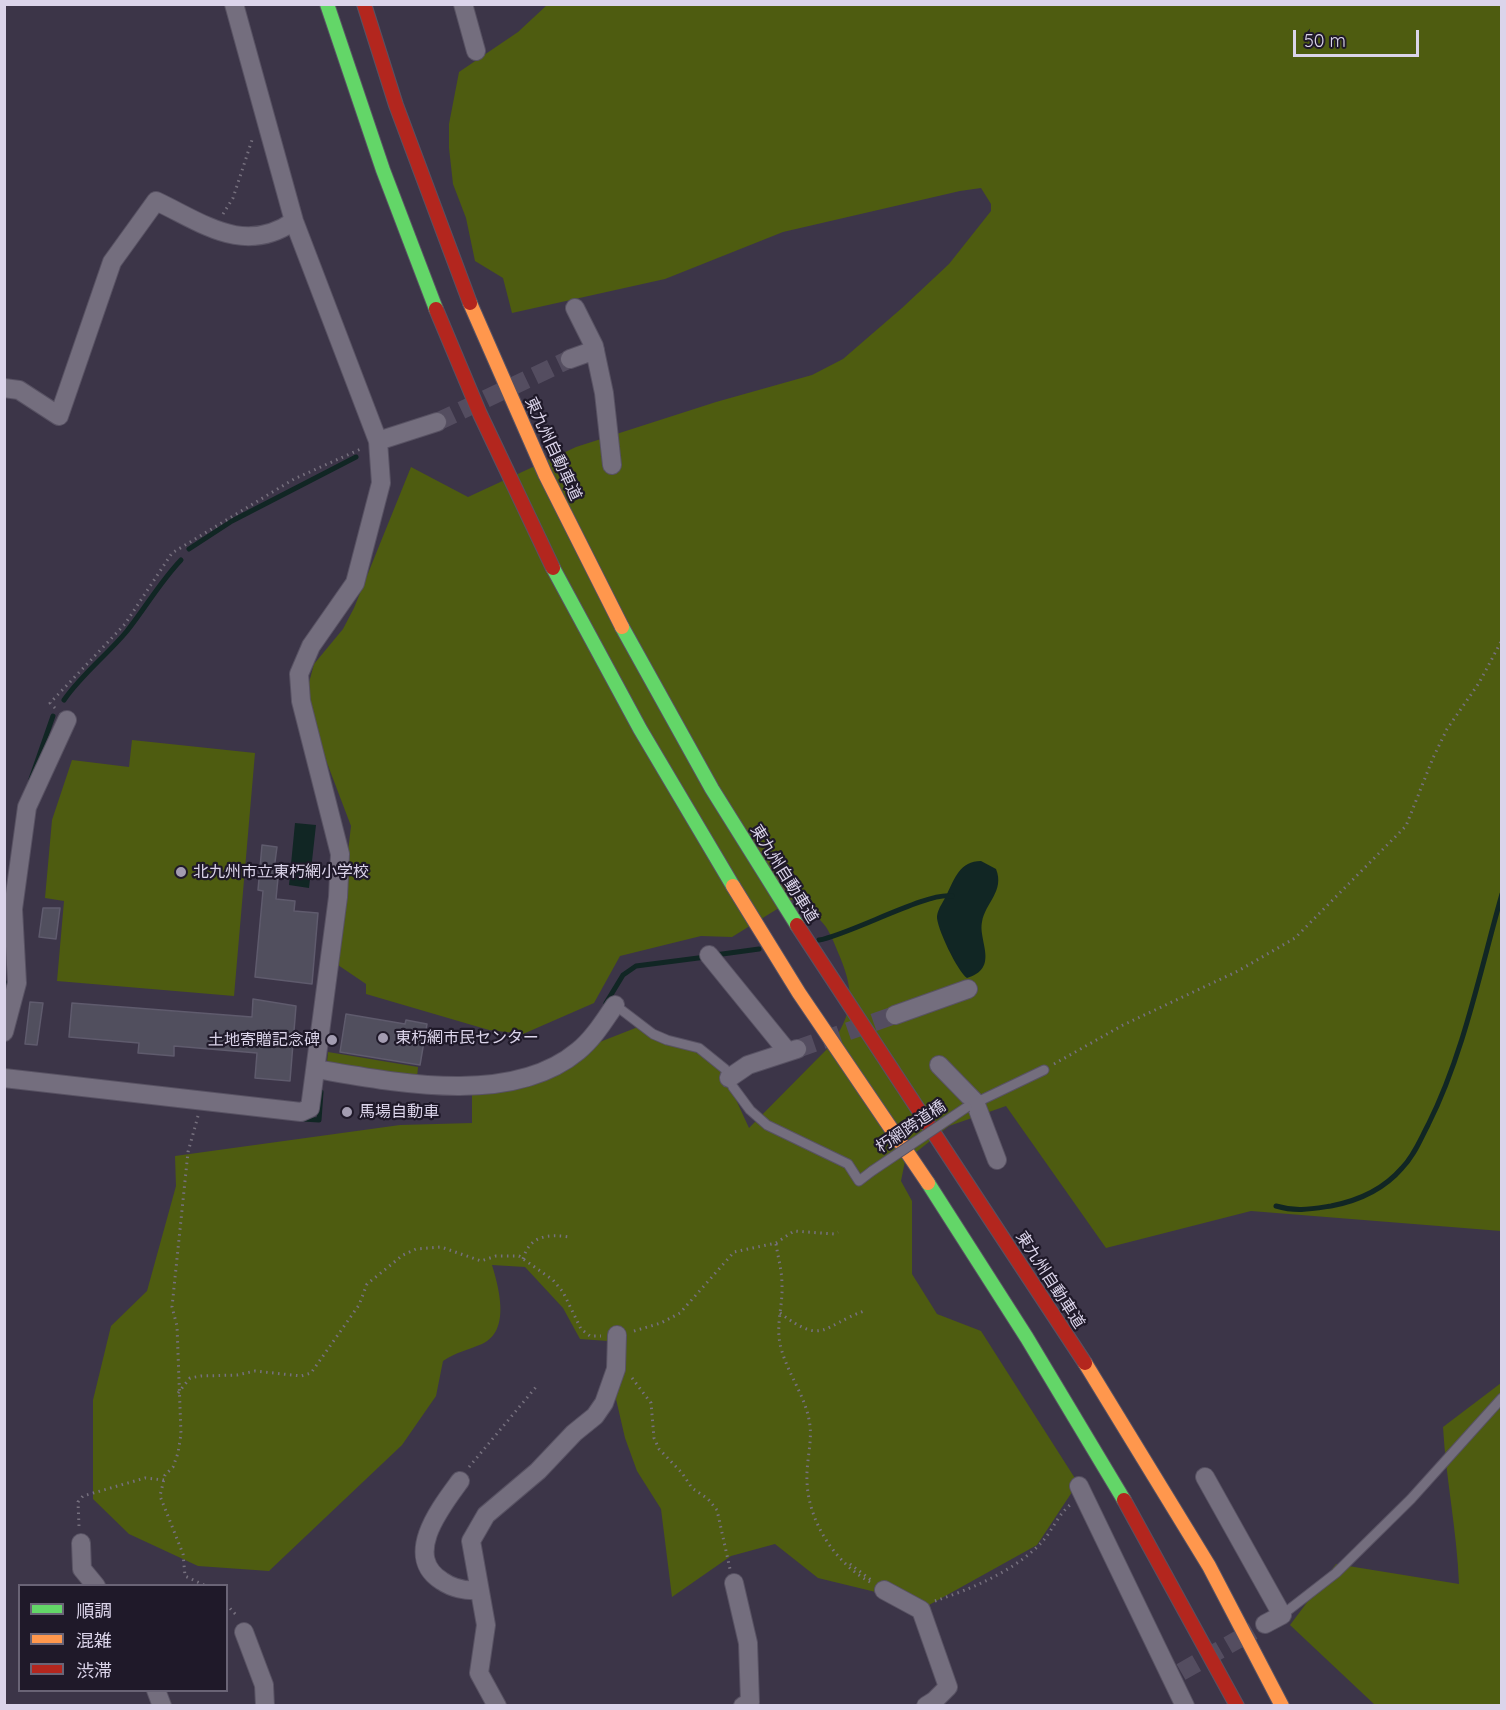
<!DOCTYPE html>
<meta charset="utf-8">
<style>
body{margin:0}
#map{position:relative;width:1506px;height:1710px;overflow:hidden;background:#3c3548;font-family:Quicksand,"Noto Sans JP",sans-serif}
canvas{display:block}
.frame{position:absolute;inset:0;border:6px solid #dbd4ea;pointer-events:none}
.legend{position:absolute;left:18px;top:1584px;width:210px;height:108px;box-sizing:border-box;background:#1f1929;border:2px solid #6a6476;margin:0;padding:8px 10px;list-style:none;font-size:18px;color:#dbd4ea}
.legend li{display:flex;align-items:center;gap:12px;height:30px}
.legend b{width:30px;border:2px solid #6a6476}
.scale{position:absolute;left:1293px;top:30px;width:126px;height:27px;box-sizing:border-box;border:3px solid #dbd4ea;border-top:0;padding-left:8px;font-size:18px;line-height:21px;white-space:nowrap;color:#dbd4ea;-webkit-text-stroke:4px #1f1929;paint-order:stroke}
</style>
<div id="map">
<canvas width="1506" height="1710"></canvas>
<div class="frame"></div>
<ul class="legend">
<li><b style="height:8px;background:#63d668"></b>順調</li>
<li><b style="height:8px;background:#ff974d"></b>混雑</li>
<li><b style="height:8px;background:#b3261e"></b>渋滞</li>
</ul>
<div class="scale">50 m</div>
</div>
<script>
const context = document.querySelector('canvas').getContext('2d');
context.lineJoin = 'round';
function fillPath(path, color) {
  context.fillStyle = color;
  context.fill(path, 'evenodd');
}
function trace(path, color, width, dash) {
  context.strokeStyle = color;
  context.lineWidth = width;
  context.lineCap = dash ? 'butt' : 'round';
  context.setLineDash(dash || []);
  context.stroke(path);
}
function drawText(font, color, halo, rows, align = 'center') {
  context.font = font + ' Quicksand,"Noto Sans JP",sans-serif';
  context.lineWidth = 4.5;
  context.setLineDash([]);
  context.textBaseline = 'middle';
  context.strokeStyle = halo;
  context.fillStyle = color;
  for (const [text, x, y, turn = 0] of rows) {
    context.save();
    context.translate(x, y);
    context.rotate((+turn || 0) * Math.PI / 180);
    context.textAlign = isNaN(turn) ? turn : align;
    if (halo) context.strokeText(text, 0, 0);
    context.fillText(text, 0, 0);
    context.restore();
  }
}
const green = new Path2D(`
 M547 5H1501V1231L1251 1211 1106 1248 1006 1106 949 1126 905 1161 901 1181 912 1201V1274L937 1314 981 1331 1078 1483 1037 1545 929 1605 818 1578 775 1544 731 1556 672 1597 661 1509 637 1471 625 1438 616 1399 625 1356 608 1341 580 1339 563 1308 525 1267 492 1265C499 1288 511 1331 482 1344 468 1350 456 1352 443 1361L436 1396 402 1445 269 1571 198 1566 129 1534 93 1499V1400L111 1326 147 1291 176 1186 175 1156 400 1125 472 1123V1092L638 1027 696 1049 722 1069 749 1128 831 1045C853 1012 855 994 840 957 836 948 832 936 826 927 818 916 805 907 795 898L732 937 701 936 620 956 594 1003 523 1034 489 1030 366 994V984L335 963 351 826 313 726 307 690 314 664 343 629 354 608 411 467 468 497 576 447 716 402 812 375 843 359 902 308 949 264 991 211V204L981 188 960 191 783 232 665 279 512 313 503 278 475 261 466 218 453 184 449 148V124L459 72 518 32Z
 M132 740 255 753 234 996 57 981 64 901 45 898 52 820 72 760 129 767Z
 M328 1052 418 1067 417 1078 327 1062Z
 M1501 1383V1705H1375L1290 1625 1336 1564 1459 1584C1457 1531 1446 1480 1443 1427Z`);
const water = new Path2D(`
 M295 823 316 825 309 888 289 885Z
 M981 861 996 869C1005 891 985 903 982 922 978 941 1000 968 967 978 958 972 936 927 937 916 938 908 944 901 947 894 955 878 960 861 981 861Z`);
const stream = new Path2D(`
 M189 549 232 521 356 457
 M64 700C82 674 107 655 127 631 146 607 160 582 181 560
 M31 779 53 716
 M819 940C849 935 929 891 952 896
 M715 955 759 949
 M4 982V990
 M606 1003 623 975 636 966 706 957
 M303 1119 319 1120 321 1092
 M1276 1206C1296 1212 1311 1209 1331 1206 1357 1201 1384 1189 1402 1168 1414 1156 1420 1140 1428 1125 1464 1053 1480 971 1502 894`);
const building = new Path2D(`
 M262 845 277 847 273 877 278 878 276 899 295 901 294 911 318 913 312 984 255 977 263 891 258 890Z
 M43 908H60L56 939 39 937Z
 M253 999 296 1006 290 1081 255 1078 257 1053 174 1046V1056L138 1053 139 1043 69 1037 72 1003 252 1017Z
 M30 1002 43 1003 37 1045 25 1044Z
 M346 1014 405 1024 406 1020 427 1024 420 1065 340 1052Z`);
const streetTunnel = new Path2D(`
 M437 422 570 359
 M797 1049 895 1015
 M1181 1672 1253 1631`);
const path = new Path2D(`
 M223 214 233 198 252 140
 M55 708 50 703 125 624 172 553 294 479 363 448
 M1054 1064 1123 1025 1238 971 1295 938 1406 826 1433 758 1447 729 1479 683 1502 640
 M198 1116 188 1152 172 1307 177 1326 181 1434 178 1453 173 1467 165 1475 160 1496 183 1554 185 1576 206 1586
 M776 1244C778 1257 782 1271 782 1285 783 1307 775 1326 781 1348 788 1375 807 1398 810 1426 812 1443 806 1463 807 1481 808 1521 835 1563 870 1582
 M523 1259C530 1235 548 1234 570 1237
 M780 1313C824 1346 822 1326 864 1311
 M634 1331 661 1323 680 1313 734 1252 776 1243 794 1231 834 1234 838 1232
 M632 1378 651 1403 654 1438 659 1449 682 1473 692 1488 708 1499 717 1510 730 1569
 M178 1393 190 1378 201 1376 237 1375 255 1371 301 1376 311 1373 359 1305 367 1284 403 1255 416 1249 441 1247 481 1261 496 1256H519L553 1280 563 1292 581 1329 590 1336H601
 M469 1467 536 1387
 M79 1526 78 1502 83 1496 145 1478 164 1480
 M850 1564 871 1580
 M935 1601C971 1589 1015 1571 1042 1542 1052 1531 1058 1515 1070 1505
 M226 1604 238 1617`);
const lane = new Path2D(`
 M615 1005 653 1034 667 1040 699 1048 725 1069 733 1087 750 1110 767 1125 848 1164 859 1181 872 1171
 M973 1104 1044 1070
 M1282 1615 1336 1573 1411 1499 1502 1398`);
const street = new Path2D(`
 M463 4 476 51
 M575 308 594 346 604 393 612 465
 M570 359 595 350
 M4 388 19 390 59 416 112 262 156 201C203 223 244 256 294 221
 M378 441 437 422
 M709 955 787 1051
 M895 1015 968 989
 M4 1032 17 983 13 909 27 807 67 720
 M939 1065 975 1102 997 1160
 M316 1069C393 1082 511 1107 578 1051 593 1039 604 1021 615 1005
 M4 1078 301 1112 310 1108 338 897 340 854 301 701 299 674 311 646 355 583 381 483 378 441 294 221 234 4
 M729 1078 748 1065 797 1049
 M1205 1477 1282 1615 1265 1624
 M460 1481C441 1507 402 1556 442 1581 452 1588 466 1591 478 1590
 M1079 1486 1185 1706
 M81 1543 82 1569 96 1586
 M734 1583 748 1643 750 1702 743 1706
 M884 1590 921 1610 948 1687 934 1701 926 1706
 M244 1632 264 1685 265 1706
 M156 1690 162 1706
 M497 1706 479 1673 486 1625 471 1541 486 1515 538 1471 574 1433 595 1416 604 1403 616 1369 617 1335`);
const fast = new Path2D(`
 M327 4 383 170 436 309
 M553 568 640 729 733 886
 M622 627 712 789 797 925
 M928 1183 1027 1338 1124 1500`);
const slow = new Path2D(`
 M470 303 545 474 622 627
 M733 886 799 993 928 1183
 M1085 1363 1209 1566 1282 1706`);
const jam = new Path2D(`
 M364 4 396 105 470 303
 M436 309 480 414 553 568
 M797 925 1085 1363
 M1124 1500 1237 1706`);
const laneBridge = new Path2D(`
 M872 1171 967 1107`);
const markers = [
 [181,872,6,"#a39cb1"],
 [383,1038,6,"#a39cb1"],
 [332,1040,6,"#a39cb1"],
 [347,1112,6,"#a39cb1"]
];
const streetNames = [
 ["東九州自動車道",553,449,65],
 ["東九州自動車道",784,874,58],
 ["朽網跨道橋",911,1127,-34],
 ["東九州自動車道",1050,1280,57]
];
const poiNames = [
 ["北九州市立東朽網小学校",193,872],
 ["東朽網市民センター",395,1038],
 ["土地寄贈記念碑",320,1040,"right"],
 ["馬場自動車",359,1112]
];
fillPath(green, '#4e5c10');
fillPath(water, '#112624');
trace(stream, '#112624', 5);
fillPath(building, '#514f5e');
trace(building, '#5f5b6d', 1.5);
trace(streetTunnel, '#544d60', 18, [18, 9]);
trace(lane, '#585263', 11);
trace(street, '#585263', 20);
trace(fast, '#585263', 16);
trace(slow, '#585263', 16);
trace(jam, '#585263', 16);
trace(path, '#76707e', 3, [1.5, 4.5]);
trace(lane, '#746e7e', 9);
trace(street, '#746e7e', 18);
trace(fast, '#63d668', 14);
trace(slow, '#ff974d', 14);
trace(jam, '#b3261e', 14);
trace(laneBridge, '#585263', 11, []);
trace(laneBridge, '#746e7e', 9);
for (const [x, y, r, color] of markers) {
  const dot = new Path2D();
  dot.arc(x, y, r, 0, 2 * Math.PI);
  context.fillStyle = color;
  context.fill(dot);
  trace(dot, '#1f1929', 2);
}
drawText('16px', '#dbd4ea', '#1f1929', streetNames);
drawText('16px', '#dbd4ea', '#1f1929', poiNames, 'left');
</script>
